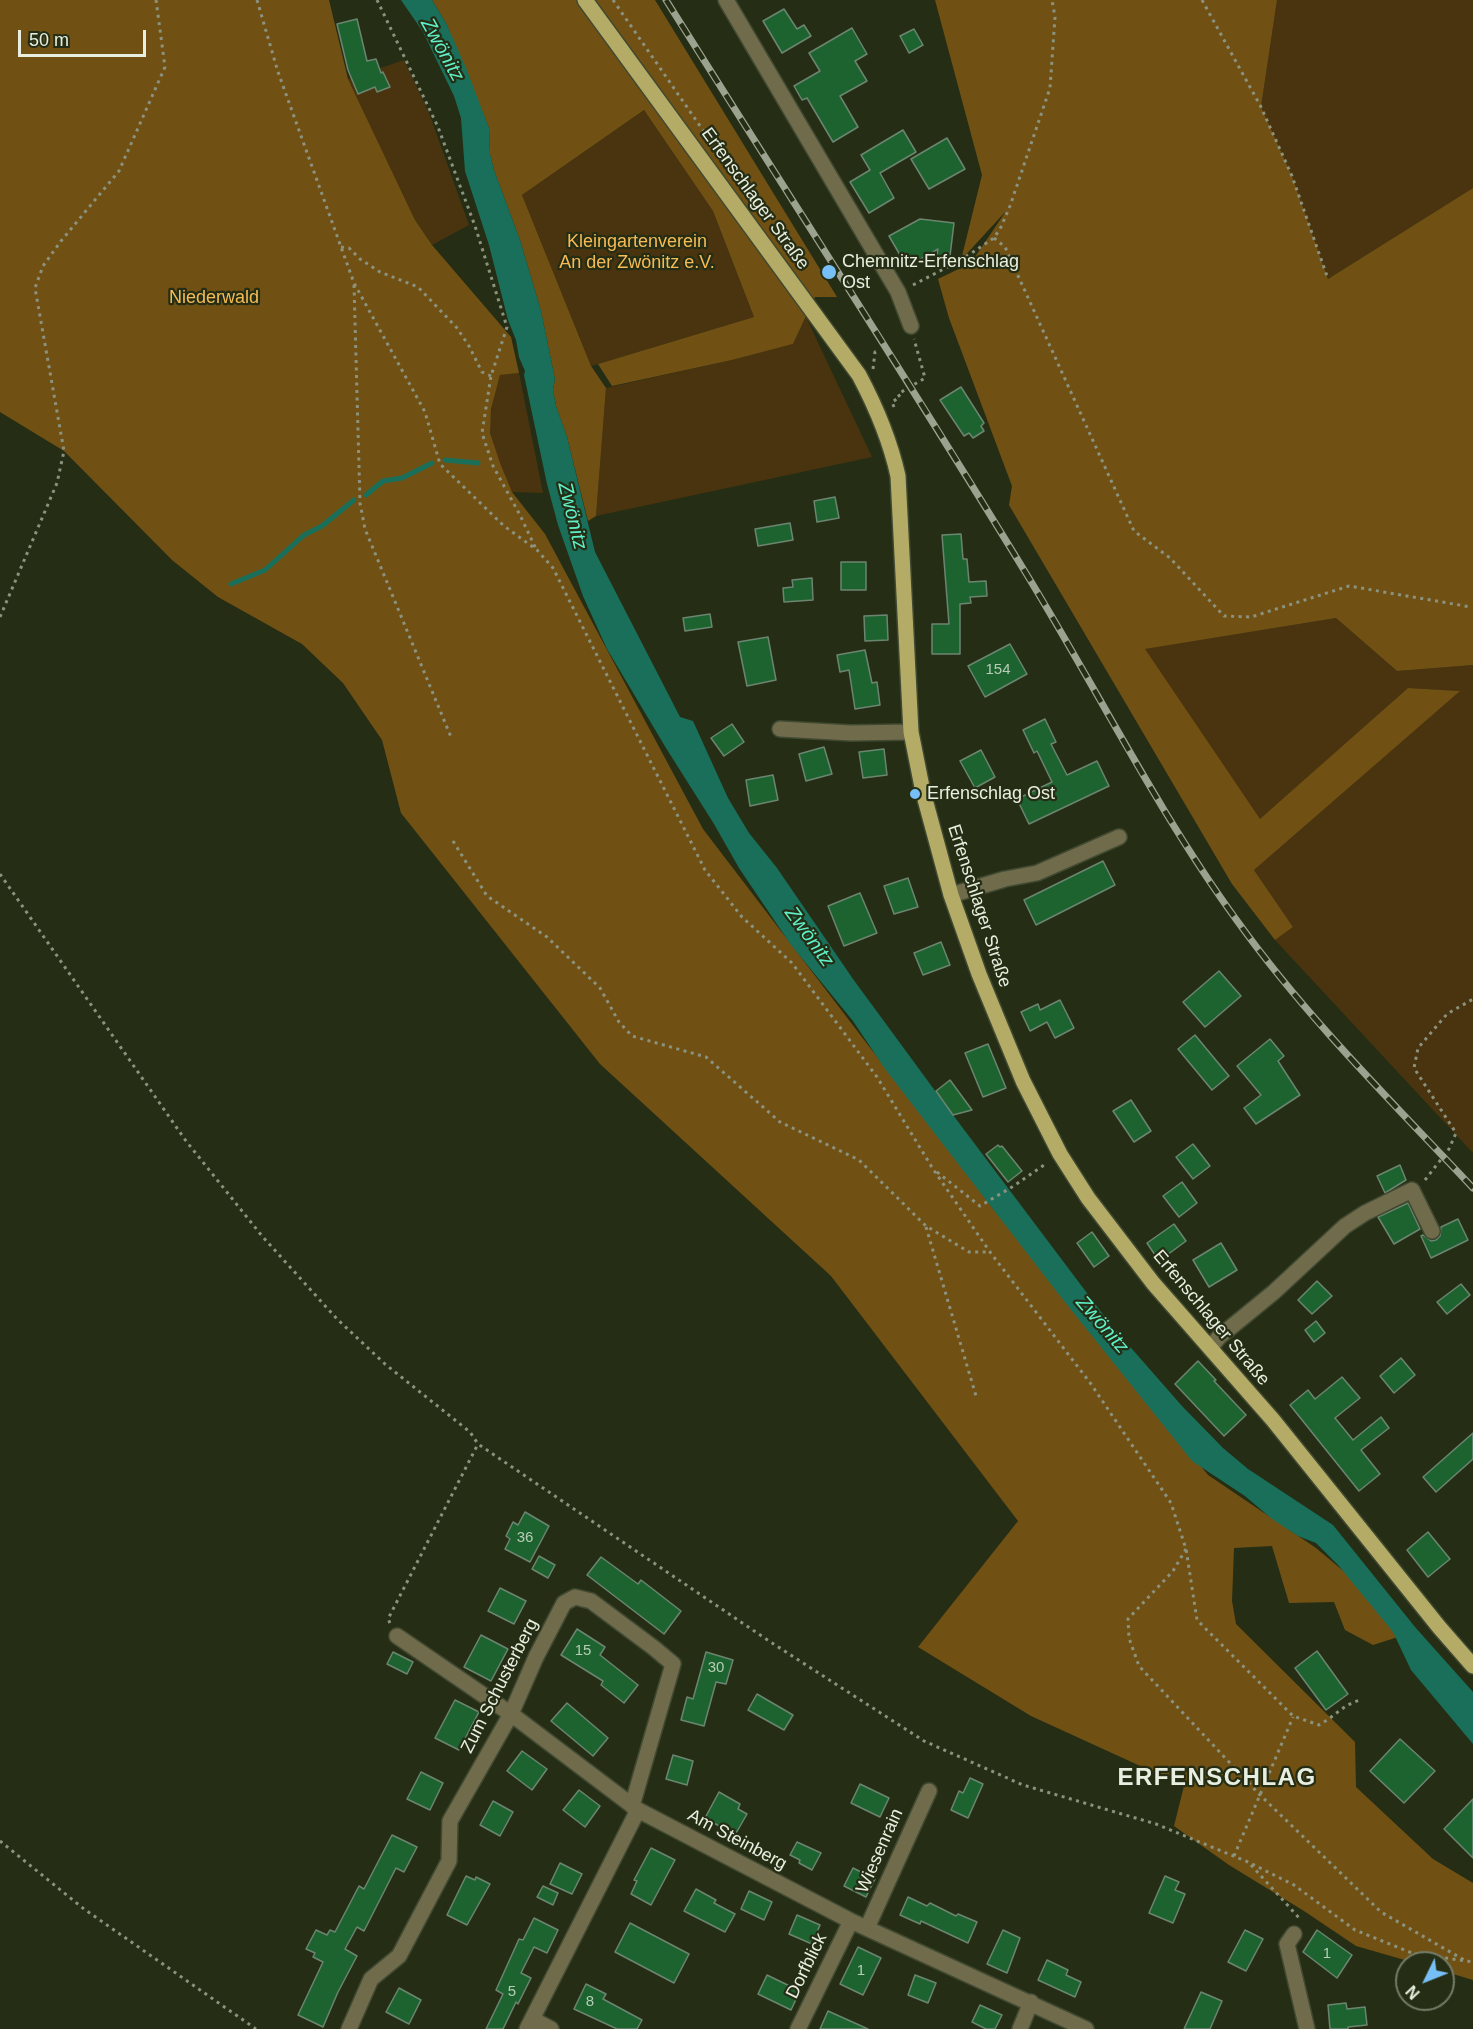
<!DOCTYPE html>
<meta charset="utf-8">
<style>
body{margin:0}
#map{position:relative;width:1473px;height:2029px;overflow:hidden;background:#252e15;font-family:Helvetica,sans-serif}
canvas{display:block}
.north{position:absolute;left:1395px;top:1951px;width:60px;height:60px;box-sizing:border-box;background:#252e15;border:2px solid #737b66;border-radius:50%;rotate:227deg;font-size:16px;font-weight:700;line-height:24px;text-align:center;color:#e9efe0}
.north::after{content:'';display:block;margin:auto;width:21px;height:27px;background:#77bff7;clip-path:polygon(50% 0,100% 100%,50% 72%,0 100%)}
.scale{position:absolute;left:18px;top:30px;width:128px;height:27px;box-sizing:border-box;border:3px solid #e9efe0;border-top:0;padding-left:8px;font-size:18px;line-height:21px;white-space:nowrap;color:#e9efe0;-webkit-text-stroke:4px #252e15;paint-order:stroke}
</style>
<div id="map">
<canvas width="1473" height="2029"></canvas>
<div class="north">N</div>
<div class="scale">50 m</div>
</div>
<script>
const context = document.querySelector('canvas').getContext('2d');
context.lineJoin = 'round';
function fillPath(path, color) {
  context.fillStyle = color;
  context.fill(path, 'evenodd');
}
function trace(path, color, width, dash) {
  context.strokeStyle = color;
  context.lineWidth = width;
  context.lineCap = dash ? 'butt' : 'round';
  context.setLineDash(dash || []);
  context.stroke(path);
}
function drawText(font, color, halo, rows, align = 'center') {
  context.font = font + ' Helvetica,sans-serif';
  context.lineWidth = 4.5;
  context.setLineDash([]);
  context.textBaseline = 'middle';
  context.strokeStyle = halo;
  context.fillStyle = color;
  for (const [text, x, y, turn = 0] of rows) {
    context.save();
    context.translate(x, y);
    context.rotate((+turn || 0) * Math.PI / 180);
    context.textAlign = isNaN(turn) ? turn : align;
    if (halo) context.strokeText(text, 0, 0);
    context.fillText(text, 0, 0);
    context.restore();
  }
}
const green = new Path2D(`
 M1277 0H1473V188L1328 279 1292 176 1261 107Z
 M404 60 429 113 469 225 432 245 415 220 348 79Z
 M644 110 713 211 754 317 591 366 522 195Z
 M806 317 872 457 596 516 606 388 732 360 793 344Z
 M519 373 543 493 512 492C504 474 491 451 490 431 489 411 495 393 500 375Z
 M1336 618 1397 671 1473 665V1153L1275 940 1293 927 1254 870 1459 691 1408 688 1260 820 1144 649Z`);
const forest = new Path2D(`
 M0 0H329L348 79 415 220 432 245 511 337 519 373 500 375 491 409 490 433 500 463 512 492 545 534 703 829 994 1210 1208 1475 1316 1548 1366 1590 1398 1637 1373 1645 1345 1630 1334 1602 1289 1603 1272 1546 1234 1548 1232 1601 1236 1624 1355 1742 1356 1787 1433 1859 1473 1883V1980L1443 1971V1963H1415L1356 1946 1304 1911 1229 1865 1174 1826 1184 1786 1031 1716 918 1647 1018 1521 831 1276 600 1064 401 813 382 740 343 683 302 644 218 597 172 560 64 451 0 412Z
 M432 0H655L837 297H815L793 344 732 360 612 386 598 364 754 317 713 211 644 110 522 195 591 366 606 388 596 516 588 521 567 437 556 406 553 390 555 379 541 311 520 240 494 170 490 154 489 128 446 23Z
 M935 0H1277L1261 107 1292 176 1328 279 1473 188V665L1397 671 1336 618 1145 649 1260 819 1408 688 1460 691 1254 870 1293 927 1275 940 1232 884 1009 505 1012 486 949 318 938 279 971 263 1006 211 961 260 982 175Z`);
const water = new Path2D(`
 M401 0H432L446 23 466 68 489 128 490 154 494 170 520 240 541 311 555 379 553 390 556 406 567 437 595 552 680 717 693 721 728 798 749 833 777 868 853 979 944 1103 1111 1325 1182 1406 1223 1448 1248 1469 1333 1525 1415 1627 1473 1692V1744L1411 1670 1393 1632 1338 1565 1316 1543 1298 1536 1272 1519 1245 1496 1192 1461 1060 1296 885 1069 853 1021 791 945 739 868 714 824 666 748 607 649 583 596 558 525 547 484 524 375 525 371 519 357 516 340 508 320 489 245 465 171 461 118 454 96 423 32Z`);
const stream = new Path2D(`
 M445 460 478 463
 M366 495 383 481 402 478 432 463
 M231 584 265 570 304 535 322 526 354 500`);
const building = new Path2D(`
 M784 9 797 29 804 25 811 36 782 53 763 21Z
 M357 19 367 61 376 59 381 73 383 72 390 87 377 92 375 87 358 94 348 70 337 24Z
 M852 28 867 54 855 61 867 81 840 96 858 127 833 142 807 98 802 100 794 86 820 71 809 53Z
 M914 29 923 45 909 53 900 36Z
 M903 130 916 152 880 173 894 198 869 213 850 182 870 170 861 155Z
 M947 138 965 169 929 189 911 159Z
 M920 219 954 223 950 256 936 261 938 249 907 267 889 236Z
 M961 387 984 423 981 426 984 431 973 438 969 433 964 436 940 400Z
 M835 497 839 518 817 522 814 501Z
 M790 523 793 540 758 546 755 529Z
 M961 534 963 559H967L969 582 986 581 987 596 970 597 971 603 960 604V654H932V624H949L942 535Z
 M841 562H866V590H841Z
 M812 578 813 600 784 602 783 588 793 587 792 580Z
 M710 614 712 627 685 631 683 618Z
 M887 615 888 640 865 641 864 616Z
 M768 637 776 680 747 686 738 642Z
 M1010 644 1027 674 985 697 968 666Z
 M865 650 872 683 877 682 880 705 855 709 849 670 840 672 837 655Z
 M1045 719 1056 742 1051 744 1067 775 1097 761 1109 786 1029 824 1017 799 1052 782 1037 751 1034 753 1023 730Z
 M732 724 744 742 724 756 711 738Z
 M824 747 832 774 806 781 799 754Z
 M884 749 887 775 863 778 859 752Z
 M981 750 995 777 975 788 960 761Z
 M773 775 778 800 750 806 746 780Z
 M1103 861 1115 885 1036 925 1024 900Z
 M908 878 918 907 894 914 884 886Z
 M860 893 877 933 844 946 828 906Z
 M941 942 950 965 923 975 914 953Z
 M1219 971 1241 996 1205 1027 1183 1002Z
 M1060 1000 1074 1028 1055 1038 1047 1022 1030 1031 1021 1012 1038 1004 1040 1010Z
 M1195 1035 1229 1076 1212 1090 1178 1049Z
 M1270 1039 1284 1056 1278 1061 1300 1095 1256 1124 1244 1108 1261 1095 1237 1066Z
 M988 1044 1006 1088 983 1097 965 1053Z
 M950 1080 972 1110 953 1115 936 1091Z
 M1131 1100 1151 1131 1134 1142 1113 1111Z
 M1193 1144 1210 1166 1193 1179 1176 1157Z
 M998 1145 1000 1147 1002 1146 1022 1171 1008 1182 986 1154Z
 M1400 1165 1406 1180 1385 1193 1377 1176Z
 M1182 1182 1197 1203 1179 1217 1163 1196Z
 M1408 1203 1420 1229 1394 1244 1378 1217Z
 M1458 1219 1468 1240 1431 1258 1421 1236 1423 1235 1431 1241 1436 1240 1440 1236 1441 1227Z
 M1174 1224 1186 1241 1159 1261 1147 1243Z
 M1092 1232 1109 1256 1094 1267 1077 1243Z
 M1221 1243 1237 1270 1209 1287 1193 1260Z
 M1317 1281 1332 1296 1312 1314 1298 1300Z
 M1461 1284 1470 1295 1447 1314 1437 1302Z
 M1316 1321 1325 1333 1314 1342 1305 1330Z
 M1401 1358 1415 1375 1394 1393 1380 1376Z
 M1198 1361 1216 1380 1214 1381 1246 1415 1224 1436 1175 1384Z
 M1342 1377 1360 1398 1335 1418 1353 1440 1381 1417 1389 1428 1361 1450 1380 1474 1359 1491 1290 1405 1308 1390 1315 1399Z
 M1473 1433V1459L1436 1492 1423 1477Z
 M525 1512 549 1526 530 1562 505 1549 510 1539 506 1536 513 1522 518 1525Z
 M1428 1532 1450 1559 1428 1577 1407 1550Z
 M539 1556 555 1565 548 1578 532 1569Z
 M601 1557 638 1584 641 1580 681 1611 664 1634 587 1575Z
 M500 1588 526 1601 514 1624 488 1611Z
 M577 1629 605 1647 600 1655 638 1685 624 1703 601 1685 603 1681 561 1655Z
 M481 1635 508 1649 491 1681 464 1667Z
 M1317 1651 1348 1694 1326 1710 1295 1668Z
 M393 1652 413 1662 407 1674 387 1664Z
 M706 1652 733 1660 726 1684 716 1682 704 1726 681 1720 687 1697 693 1699Z
 M757 1694 793 1715 784 1730 748 1710Z
 M455 1700 479 1712 459 1750 435 1738Z
 M567 1703 608 1738 593 1756 551 1721Z
 M1400 1739 1435 1771 1404 1803 1370 1771Z
 M522 1751 547 1769 532 1790 507 1771Z
 M673 1755 693 1761 687 1785 666 1779Z
 M421 1772 443 1783 430 1810 407 1799Z
 M970 1778 983 1784 968 1818 951 1810 959 1791 963 1793Z
 M860 1784 889 1798 880 1817 851 1803Z
 M579 1790 600 1806 585 1827 563 1810Z
 M719 1792 740 1804 738 1809 747 1814 735 1835 705 1818Z
 M1473 1799V1858L1444 1829Z
 M493 1801 513 1812 500 1836 480 1825Z
 M392 1835 417 1847 404 1872 396 1868 364 1931 357 1927 345 1949 357 1956 338 1992 323 2027 298 2015 323 1962 313 1957 315 1953 306 1949 316 1930 327 1935 330 1930 335 1932 359 1886 364 1889Z
 M797 1842 821 1853 812 1870 799 1863 800 1860 790 1855Z
 M651 1848 675 1860 651 1905 631 1894 637 1881 634 1880Z
 M560 1863 582 1874 572 1894 550 1884Z
 M853 1868 875 1879 866 1897 844 1886Z
 M466 1876 475 1880 476 1877 490 1884 467 1925 447 1915Z
 M1165 1876 1179 1882 1175 1890 1185 1894 1173 1923 1149 1913Z
 M543 1886 558 1893 553 1905 537 1897Z
 M696 1889 716 1900 714 1903 735 1914 725 1932 684 1911Z
 M749 1891 772 1902 764 1920 741 1909Z
 M908 1897 927 1906 930 1903 956 1916 958 1914 977 1922 968 1943 921 1921 920 1924 900 1915Z
 M797 1915 820 1925 812 1944 789 1934Z
 M534 1918 558 1930 547 1953 534 1947 521 1973 531 1978 518 2004 516 2002 503 2029H486L503 1994 496 1990 519 1939 523 1940Z
 M630 1923 689 1954 674 1983 615 1952Z
 M1003 1930 1020 1938 1007 1973 987 1964Z
 M1245 1930 1263 1939 1246 1971 1228 1962Z
 M1317 1930 1352 1955 1337 1978 1303 1952Z
 M858 1947 881 1958 863 1995 840 1984Z
 M1047 1960 1068 1970 1066 1975 1081 1982 1075 1997 1038 1980Z
 M767 1975 800 1991 791 2010 758 1994Z
 M915 1975 936 1983 928 2003 908 1995Z
 M586 1984 606 1994 603 1999 642 2020 637 2029H617L574 2009Z
 M399 1988 421 2000 409 2024 386 2012Z
 M1201 1992 1222 2001 1210 2029H1184Z
 M1346 2003 1347 2009 1365 2007 1367 2025 1348 2027V2029H1330L1328 2005Z
 M980 2005 1002 2015 995 2029H986L972 2022Z
 M828 2011 868 2029H820Z`);
const path = new Path2D(`
 M257 0 278 72 354 283 425 412 440 464 504 526 537 550 553 568 705 870 742 917 792 963 877 1077 933 1169 990 1252 1091 1384 1171 1503 1186 1549 1197 1620 1293 1716 1319 1725C1334 1717 1345 1703 1361 1700
 M377 0 438 127 475 226 507 327 491 376 482 433 493 466 520 515 536 549
 M613 0 718 152
 M1202 0 1261 107 1292 176 1328 279
 M994 238 1005 247 1134 531 1170 558 1224 616 1251 617 1349 586 1471 607
 M341 247 349 248 360 259 380 272 418 287 457 328 469 346 482 372 491 376
 M354 285 360 503 365 529 451 737
 M913 285 961 260 994 238 1001 227 1010 206 1050 88 1055 17 1052 0
 M873 369 875 352 879 351
 M894 407 892 402 900 397 898 394 925 378 914 339
 M0 617 57 483 64 451 35 288 43 266 61 241 119 171 165 67 156 0
 M453 841 487 896 547 937 600 988 619 1022 632 1036 706 1057 780 1122 859 1160 926 1226 969 1252H990
 M0 874 186 1141 262 1236 337 1319 385 1364 470 1432 478 1444 769 1641 924 1741 1023 1785 1156 1824 1248 1862 1294 1885 1355 1930 1412 1953 1473 1962
 M937 1172 980 1206 1012 1187 1047 1163
 M1425 1180 1449 1149 1456 1133 1414 1068 1418 1048 1447 1014 1473 999
 M926 1227 976 1396
 M1186 1549 1173 1571 1128 1619 1129 1638 1139 1666 1259 1794 1381 1912 1464 1960
 M390 1623 388 1619 478 1444
 M0 1841 84 1909 256 2029
 M1234 1856 1293 1717
 M1251 1865 1301 1920`);
const minor = new Path2D(`
 M726 0 898 292 911 326
 M780 729 851 733 911 732
 M951 895 1005 879 1037 873 1119 837
 M1210 1348 1219 1337 1274 1292 1345 1226 1365 1213 1412 1190 1432 1231
 M397 1636 511 1714 638 1810 851 1921 1086 2029
 M867 1928 929 1791
 M1294 1934 1287 1944 1307 2029
 M532 2019 551 2029
 M349 2029 371 1979 399 1956 449 1861 450 1821 511 1714 536 1657 564 1603 575 1597 591 1601 654 1648 673 1664 632 1806
 M527 2029 638 1810
 M798 2029 851 1921
 M1020 2029 1031 2002`);
const major = new Path2D(`
 M585 0 859 375C876 407 890 440 898 476L911 732 923 792 951 895 979 974 1023 1081 1060 1154 1088 1198 1153 1283 1273 1420 1439 1627 1473 1666`);
const rail = new Path2D(`
 M666 0C785 190 907 378 1024 570 1096 687 1157 811 1238 922 1307 1018 1392 1102 1473 1188`);
const markers = [
 [829,272,8,"#77bff7"],
 [915,794,6,"#77bff7"]
];
const numberNames = [
 ["154",998,670],
 ["36",525,1538],
 ["15",583,1651],
 ["30",716,1668],
 ["1",1327,1954],
 ["1",861,1971],
 ["5",512,1992],
 ["8",590,2002]
];
const streetNames = [
 ["Erfenschlager Straße",755,199,54],
 ["Erfenschlager Straße",979,906,72],
 ["Erfenschlager Straße",1211,1318,50],
 ["Zum Schusterberg",500,1686,-63],
 ["Am Steinberg",737,1840,28],
 ["Wiesenrain",880,1851,-66],
 ["Dorfblick",807,1966,-64]
];
const parkNames = [
 ["Kleingartenverein",637,242],
 ["An der Zwönitz e.V.",637,263],
 ["Niederwald",214,298]
];
const poiNames = [
 ["Chemnitz-Erfenschlag",842,262],
 ["Ost",842,283],
 ["Erfenschlag Ost",927,794]
];
const waterNames = [
 ["Zwönitz",442,50,61],
 ["Zwönitz",572,516,76],
 ["Zwönitz",809,937,54],
 ["Zwönitz",1102,1325,49]
];
const districtNames = [
 ["ERFENSCHLAG",1217,1778]
];
fillPath(green, '#49340f');
fillPath(forest, '#715014');
fillPath(water, '#1a6f5a');
trace(stream, '#1a6f5a', 5);
fillPath(building, '#1d6330');
trace(building, '#6c8570', 1.5);
trace(minor, '#404931', 18);
trace(major, '#404931', 18);
trace(path, '#8b937f', 3, [3, 4.5]);
trace(minor, '#6f6b4b', 15);
trace(major, '#b4ab66', 15);
trace(rail, '#9ba28f', 7);
trace(rail, '#252e15', 4.5, [14]);
for (const [x, y, r, color] of markers) {
  const dot = new Path2D();
  dot.arc(x, y, r, 0, 2 * Math.PI);
  context.fillStyle = color;
  context.fill(dot);
  trace(dot, '#252e15', 2);
}
drawText('15px', '#b6ccb4', null, numberNames);
drawText('18px', '#e9efe0', '#252e15', streetNames);
drawText('18px', '#f7bb54', '#252e15', parkNames);
drawText('18px', '#e9efe0', '#252e15', poiNames, 'left');
drawText('italic 20px', '#5ff0c9', '#252e15', waterNames);
context.letterSpacing = '1.5px';
drawText('bold 24px', '#e9efe0', '#252e15', districtNames);
context.letterSpacing = '0px';
</script>
